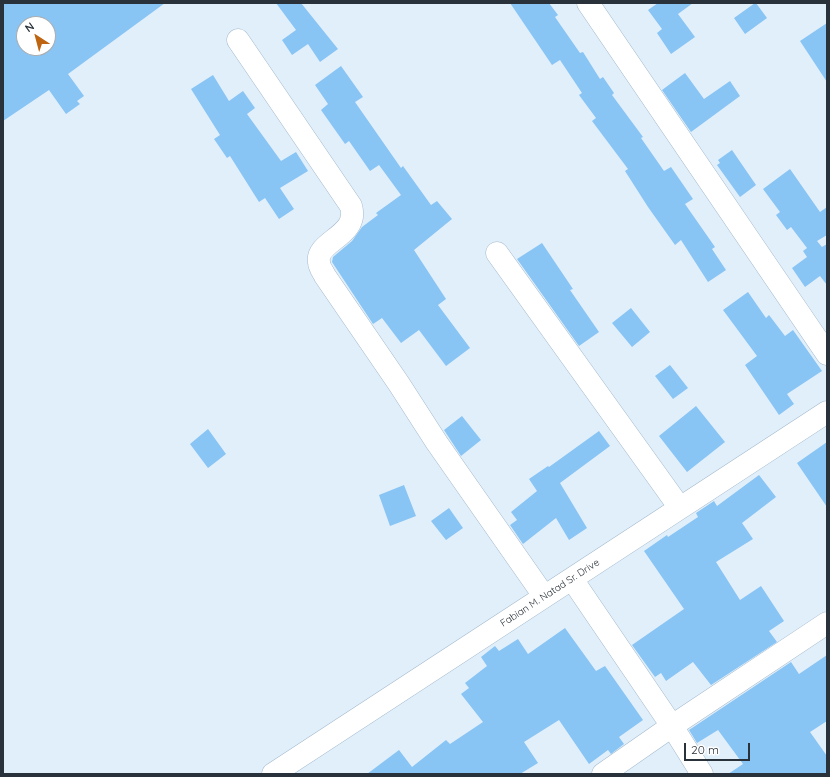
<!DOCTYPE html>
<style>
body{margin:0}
#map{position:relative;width:830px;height:777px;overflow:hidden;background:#e1effb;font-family:Quicksand,sans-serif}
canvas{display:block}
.frame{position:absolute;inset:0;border:4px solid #29323a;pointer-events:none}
.north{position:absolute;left:16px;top:16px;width:40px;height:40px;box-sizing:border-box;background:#fff;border:1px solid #a9adb0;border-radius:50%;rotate:324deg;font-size:11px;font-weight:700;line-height:16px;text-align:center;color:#29323a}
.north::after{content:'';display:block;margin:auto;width:14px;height:18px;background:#bf6410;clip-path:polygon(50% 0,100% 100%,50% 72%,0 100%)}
.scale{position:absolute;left:684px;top:743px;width:66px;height:18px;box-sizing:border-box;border:2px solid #29323a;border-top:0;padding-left:5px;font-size:12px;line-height:14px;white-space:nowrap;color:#29323a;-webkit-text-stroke:3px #fff;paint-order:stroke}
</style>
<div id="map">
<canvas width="830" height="777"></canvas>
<div class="frame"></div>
<div class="north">N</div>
<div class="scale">20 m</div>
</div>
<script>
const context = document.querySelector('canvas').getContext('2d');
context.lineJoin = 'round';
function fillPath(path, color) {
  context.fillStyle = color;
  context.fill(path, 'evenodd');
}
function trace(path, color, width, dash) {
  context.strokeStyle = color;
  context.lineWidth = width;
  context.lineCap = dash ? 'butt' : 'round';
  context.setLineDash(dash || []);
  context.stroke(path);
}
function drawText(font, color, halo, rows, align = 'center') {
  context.font = font + ' Quicksand,sans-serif';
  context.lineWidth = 3;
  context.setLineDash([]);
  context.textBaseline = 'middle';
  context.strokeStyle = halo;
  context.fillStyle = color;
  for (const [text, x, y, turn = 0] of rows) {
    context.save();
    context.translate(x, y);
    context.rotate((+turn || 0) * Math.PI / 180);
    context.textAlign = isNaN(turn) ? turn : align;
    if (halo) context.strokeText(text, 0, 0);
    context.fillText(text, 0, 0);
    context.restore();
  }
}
const building = new Path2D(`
 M3 3H165L68 74 84 96 77 101 80 104 66 114 49 90 3 121ZM24 24H48V48H24Z
 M276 3H301L338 49 320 62 308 44 292 55 282 40 296 30Z
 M510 3H549L558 15 555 17 580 53 583 52 600 79 603 77 614 93 612 95 643 137 641 138 664 171 671 167 693 199 685 204 715 247 712 249 726 270 708 282 681 240 675 245 648 207 625 171 628 169 592 121 596 118 579 95 582 93 560 60 552 65Z
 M658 3H693L678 14 695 37 671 54 657 33 662 29 648 10Z
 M755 3H756L767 18 745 34 734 18Z
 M827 23V82L800 41Z
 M341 66 363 97 355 102 401 168 403 166 431 205 437 201 452 219 414 250 446 299 438 305 470 348 446 366 419 330 401 343 382 318 373 324 332 262 333 257 352 241 362 227 378 215 376 213 401 195 379 165 370 171 349 141 345 144 321 110 328 104 315 85Z
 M685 73 704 99 730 81 740 96 691 132 662 90Z
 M213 75 229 101 243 91 255 108 247 114 281 161 296 152 308 171 280 188 294 209 279 219 265 198 259 202 230 156 227 158 214 139 220 135 191 89Z
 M732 150 756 185 740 197 717 165 720 163 718 160Z
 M790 169 820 212 827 207V235L817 241 822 247 827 244V285L820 276 805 287 792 268 807 257 803 251 807 248 791 227 787 230 776 215 780 212 763 189Z
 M542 243 573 289 570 290 599 332 579 346 517 259Z
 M748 292 766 318 769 315 785 336 793 330 822 371 787 394 794 404 779 415 745 365 757 356 723 310Z
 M631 308 650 332 632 347 612 323Z
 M670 365 688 388 673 399 655 376Z
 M696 406 725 442 687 472 659 436Z
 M462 416 481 440 461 456 444 430Z
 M208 429 226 454 208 468 190 444Z
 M599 431 610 446 560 483 587 528 569 540 556 518 523 544 510 525 517 520 511 512 537 491 529 479 548 466 549 467Z
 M827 442V507L797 463Z
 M759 475 776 497 742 523 753 539 716 562 740 600 761 586 784 621 769 631 777 642 711 685 693 662 666 681 661 673 655 677 632 645 684 609 644 551 667 535 668 537 698 517 696 513 714 501 717 506Z
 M404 485 416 516 390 526 379 495Z
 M449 508 463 528 446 540 431 521Z
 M565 628 596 671 605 666 643 720 619 737 624 744 611 754 608 750 589 764 559 720 524 742 538 763 520 774H367L399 750 412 767 446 740 450 744 483 722 461 694 469 688 465 683 487 666 481 657 495 646 499 651 518 639 528 654Z
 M827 655V721L810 732 827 756V774H728L743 764 718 730 697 743 689 730 791 662 799 674Z`);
const minor = new Path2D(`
 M588 3 827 354
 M238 40 351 206C360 236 315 241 319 262 319 267 323 272 325 276L399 384 437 443 544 596
 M497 253 680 508
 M572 579 672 726 702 774
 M273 774 827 412
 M603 774 672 726 827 623`);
const streetNames = [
 ["Fabian M. Natad Sr. Drive",550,593,-33]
];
fillPath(building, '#88c4f4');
trace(minor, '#a3b9cc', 23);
trace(minor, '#fff', 22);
drawText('10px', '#29323a', '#fff', streetNames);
</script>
